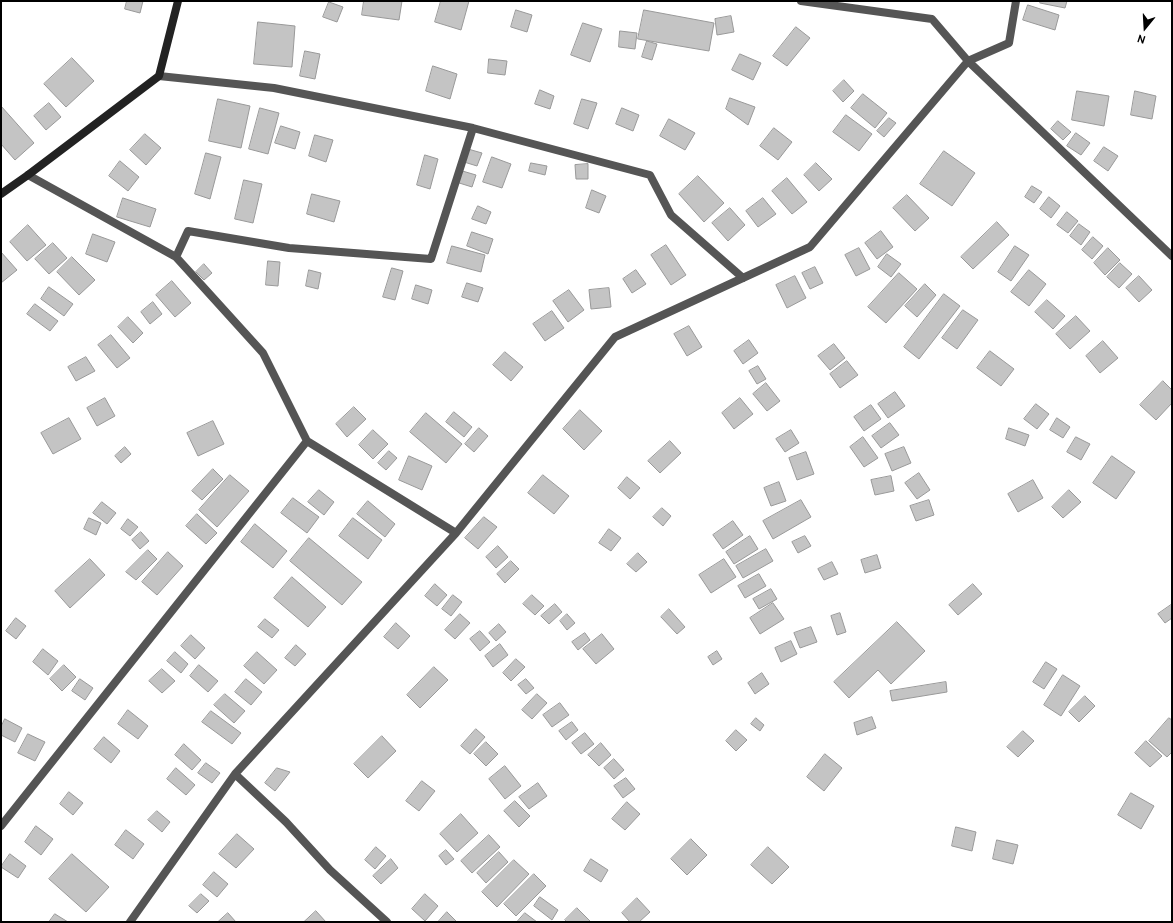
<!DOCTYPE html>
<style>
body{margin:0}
#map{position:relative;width:1173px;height:923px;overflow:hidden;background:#fff;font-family:Cabin,sans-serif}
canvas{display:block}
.frame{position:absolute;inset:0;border:2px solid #000;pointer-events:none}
.north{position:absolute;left:1125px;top:8px;width:40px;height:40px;-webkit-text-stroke:3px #fff;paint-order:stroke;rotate:198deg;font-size:11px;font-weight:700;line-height:16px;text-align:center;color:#000}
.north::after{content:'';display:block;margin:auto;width:14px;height:18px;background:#000;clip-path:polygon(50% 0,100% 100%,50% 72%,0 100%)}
</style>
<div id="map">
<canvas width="1173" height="923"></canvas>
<div class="frame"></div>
<div class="north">N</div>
</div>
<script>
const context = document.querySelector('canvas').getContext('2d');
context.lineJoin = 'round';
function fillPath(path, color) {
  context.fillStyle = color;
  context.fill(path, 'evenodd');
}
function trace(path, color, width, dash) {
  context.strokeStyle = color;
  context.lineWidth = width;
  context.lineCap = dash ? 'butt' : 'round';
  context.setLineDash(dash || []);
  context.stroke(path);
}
const building = new Path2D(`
 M127 1H143L140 13 125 9Z
 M364 1H402L399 20 362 15Z
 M441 1H469L461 30 435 22Z
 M1041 1H1067L1065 8 1040 3Z
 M329 2 343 7 337 22 323 17Z
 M1028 5 1059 15 1055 30 1023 20Z
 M516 10 532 15 527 32 511 27Z
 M644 10 714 23 709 51 638 39Z
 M731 16 734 32 717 35 715 19Z
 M258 22 295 26 292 67 254 64Z
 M583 23 602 29 590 62 571 55Z
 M796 27 810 38 787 66 773 56Z
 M620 31 637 33 635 49 619 47Z
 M647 41 657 44 652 60 642 57Z
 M305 51 320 54 315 79 300 76Z
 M740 54 761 63 753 80 732 70Z
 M72 58 94 81 66 107 44 84Z
 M489 59 507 61 505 75 488 73Z
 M433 66 457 74 450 99 426 91Z
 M844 80 854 91 843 102 833 91Z
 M540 90 554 96 550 109 535 104Z
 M1077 91 1109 96 1104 126 1072 120Z
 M1135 91 1156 96 1152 119 1131 115Z
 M863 94 887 113 875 128 851 108Z
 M730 98 755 107 748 125 726 109Z
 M218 99 250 106 241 148 209 141Z
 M582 99 597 103 588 129 574 124Z
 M49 103 61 117 46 130 34 116Z
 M1 106 34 143 15 160 1 144Z
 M260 108 279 113 268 154 249 149Z
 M622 108 639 115 633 131 616 124Z
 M846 115 872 134 859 151 833 132Z
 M889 118 896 123 884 137 877 131Z
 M669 119 695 133 685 150 660 136Z
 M1058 121 1071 132 1063 140 1051 129Z
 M281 126 300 132 295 149 275 143Z
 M774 128 792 142 778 160 760 146Z
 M1076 133 1090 143 1081 155 1067 146Z
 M145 134 161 148 146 165 130 150Z
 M315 135 333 140 326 162 309 156Z
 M1104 147 1118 156 1108 171 1094 161Z
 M468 149 482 153 477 166 464 162Z
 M944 151 975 173 952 206 920 184Z
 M206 153 221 157 210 199 195 194Z
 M425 155 438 159 430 189 417 185Z
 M492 157 511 164 502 188 483 182Z
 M120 161 139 177 128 191 109 176Z
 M531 163 547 166 545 175 529 171Z
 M816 163 832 179 819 191 804 175Z
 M588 164V179H576L575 165Z
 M459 170 476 175 472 187 456 182Z
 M698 176 724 203 704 222 679 194Z
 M787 178 807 202 792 214 772 191Z
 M244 180 262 184 253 223 235 219Z
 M1032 186 1042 192 1034 203 1025 197Z
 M592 190 606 196 599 213 586 208Z
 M312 194 340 201 334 222 307 214Z
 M907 195 929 218 915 231 893 208Z
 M1049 197 1060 206 1051 218 1040 209Z
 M123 198 156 209 150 227 117 217Z
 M763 198 776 214 758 227 746 211Z
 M478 206 491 212 486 224 472 219Z
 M730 208 745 225 728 241 712 223Z
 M1067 212 1078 221 1068 233 1057 225Z
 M997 222 1009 235 973 269 961 257Z
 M1079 224 1090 232 1081 245 1070 236Z
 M28 225 46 245 27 261 10 242Z
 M881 231 893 247 877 259 865 243Z
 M472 232 493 239 488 254 467 246Z
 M93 234 115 242 107 262 86 254Z
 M1093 237 1103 246 1092 259 1082 250Z
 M53 243 67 258 49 274 35 259Z
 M666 245 686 275 671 285 651 255Z
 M452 246 485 255 481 272 447 263Z
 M1015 246 1029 255 1011 281 998 272Z
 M859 248 870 269 856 276 845 255Z
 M1108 248 1120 260 1105 275 1094 263Z
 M1 252 17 270 1 283Z
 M887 254 901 264 891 277 878 267Z
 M72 257 95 280 79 295 57 272Z
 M268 261 280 262 278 286 266 285Z
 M1120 263 1132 274 1119 288 1107 277Z
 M204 264 212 273 204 280 196 272Z
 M815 267 823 283 810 289 802 273Z
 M392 268 403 271 395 300 383 297Z
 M309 270 321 273 318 289 306 286Z
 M636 270 646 284 632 293 623 279Z
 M1029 270 1046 284 1029 306 1011 292Z
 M899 273 917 289 886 323 868 307Z
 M795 276 806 298 787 308 776 285Z
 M1139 276 1152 290 1139 302 1126 288Z
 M172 281 191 303 175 317 156 295Z
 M467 283 483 288 478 302 462 297Z
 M925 284 936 295 917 317 905 306Z
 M416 285 432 290 428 304 412 299Z
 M49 287 73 304 64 316 41 299Z
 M609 288 611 307 591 309 589 290Z
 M569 290 584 310 568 322 553 301Z
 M944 294 960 306 919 359 904 347Z
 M1047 300 1065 316 1053 329 1035 312Z
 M153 302 162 314 150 324 141 312Z
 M35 304 58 321 50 331 27 314Z
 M963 310 978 320 957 349 942 338Z
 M552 311 564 328 545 341 533 324Z
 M1076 316 1090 331 1070 349 1056 334Z
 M128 317 143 333 133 343 118 327Z
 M689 326 702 347 687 356 674 334Z
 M111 335 130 358 117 368 98 345Z
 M749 340 758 353 743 364 734 351Z
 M1103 341 1118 358 1100 373 1086 356Z
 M834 344 845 358 830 370 818 356Z
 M990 351 1014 369 1001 386 977 368Z
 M505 352 523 367 511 381 493 365Z
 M86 357 95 371 76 381 68 367Z
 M847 361 858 375 840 388 830 374Z
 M758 366 766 379 757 384 749 371Z
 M1163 381 1172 390V403L1156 420 1140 405Z
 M766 383 780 401 767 411 753 394Z
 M895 392 905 406 888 418 878 404Z
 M105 398 115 416 97 426 87 408Z
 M740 398 753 414 734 429 722 413Z
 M1036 404 1049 414 1037 429 1024 419Z
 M871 405 881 419 864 431 854 417Z
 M354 407 366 419 347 437 336 424Z
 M580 410 602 431 584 450 563 429Z
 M454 412 472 427 464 437 446 422Z
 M426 413 462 444 446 463 410 432Z
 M69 418 81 439 53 454 41 433Z
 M1057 418 1070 427 1063 438 1050 430Z
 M213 421 224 444 198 456 187 433Z
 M890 423 899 435 881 448 872 436Z
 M479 428 488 436 474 452 465 444Z
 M1009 428 1029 435 1025 446 1006 439Z
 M373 430 388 444 373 459 359 445Z
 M791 430 799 443 785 452 776 439Z
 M863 437 878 458 864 467 850 447Z
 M1076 437 1090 444 1081 460 1067 452Z
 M670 441 681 453 660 473 648 461Z
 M125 447 131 454 121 463 115 456Z
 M904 447 911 463 892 471 885 454Z
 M389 451 397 458 386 470 378 463Z
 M806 452 814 474 797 480 789 458Z
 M409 456 432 466 422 490 399 480Z
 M1112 456 1135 472 1116 499 1093 483Z
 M213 469 223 479 202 500 192 491Z
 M919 473 930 490 917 499 905 483Z
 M230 475 249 491 217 527 199 510Z
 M543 475 569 496 554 514 528 493Z
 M891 476 894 491 875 495 871 480Z
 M627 477 640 488 630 499 618 488Z
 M1033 480 1043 498 1018 512 1008 494Z
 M779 482 786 501 771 506 764 488Z
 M319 490 334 502 324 515 308 502Z
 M1069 490 1081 502 1063 518 1052 507Z
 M293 498 319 517 307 533 281 513Z
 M801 500 811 517 773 539 763 521Z
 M929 500 934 515 916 521 910 506Z
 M368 501 395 524 385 537 357 514Z
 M102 502 116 513 107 524 93 513Z
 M662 508 671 516 663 526 653 517Z
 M197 514 217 533 206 544 186 526Z
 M484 517 497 527 478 549 465 538Z
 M89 518 101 523 96 535 84 529Z
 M353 518 382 540 368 559 339 536Z
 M128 519 138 527 130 536 121 529Z
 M733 521 743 535 723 549 713 535Z
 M255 524 287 551 273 568 241 542Z
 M609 529 621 538 611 551 599 543Z
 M141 532 149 541 140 549 132 540Z
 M750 536 758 549 734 564 726 552Z
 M805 536 811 546 798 553 792 542Z
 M309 538 362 582 342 605 290 561Z
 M498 546 508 557 496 568 486 557Z
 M766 549 773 561 743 578 736 566Z
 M148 550 157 559 136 580 126 572Z
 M168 552 183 566 157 595 142 582Z
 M638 553 647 562 636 572 627 564Z
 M877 555 881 568 865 573 861 560Z
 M90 559 105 575 70 608 55 591Z
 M724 559 736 577 711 593 699 575Z
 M511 561 519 569 505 583 497 574Z
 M832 562 838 574 824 580 818 569Z
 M759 574 766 586 745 598 738 586Z
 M292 577 326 607 308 627 274 598Z
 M435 584 447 595 437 606 425 596Z
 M973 584 982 594 958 615 949 605Z
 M771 589 777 599 759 609 753 599Z
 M453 595 462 602 451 616 442 609Z
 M532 595 544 606 535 615 523 604Z
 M773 603 784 619 760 634 750 618Z
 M555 604 562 612 549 624 541 616Z
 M1171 605 1172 606V618L1165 623 1158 614Z
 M669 609 685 627 677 634 661 617Z
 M840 613 846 632 837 635 831 616Z
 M460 614 470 623 455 639 445 630Z
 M567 614 575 623 567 630 560 621Z
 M16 618 26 626 16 639 6 631Z
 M265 619 279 630 272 638 258 627Z
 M897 622 925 651 891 684 878 670 849 698 834 682Z
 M396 623 410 636 398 649 384 637Z
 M499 624 506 632 496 641 489 633Z
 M811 627 817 642 800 648 794 633Z
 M480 631 490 642 480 651 470 639Z
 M585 633 590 640 578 650 572 642Z
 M602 634 614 649 596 664 583 649Z
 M191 635 205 648 195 659 181 646Z
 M791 641 797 654 781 662 775 648Z
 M500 644 508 655 493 667 485 656Z
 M296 645 306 654 295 666 285 658Z
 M43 649 58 661 48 675 33 662Z
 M717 651 722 659 713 665 708 657Z
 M175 652 188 664 181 673 167 661Z
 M257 652 277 670 264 684 244 666Z
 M516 659 525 667 511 681 503 673Z
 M1046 662 1057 669 1044 689 1033 682Z
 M64 665 76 677 62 691 50 679Z
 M199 665 218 681 208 692 190 676Z
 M434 667 448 680 420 708 407 695Z
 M162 669 175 681 162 693 149 681Z
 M762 673 769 684 755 694 748 683Z
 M1063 675 1080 686 1061 716 1044 705Z
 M80 679 93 688 85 700 72 691Z
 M246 679 262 692 251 705 235 692Z
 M526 679 534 688 526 694 518 685Z
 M946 682 947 692 892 701 890 691Z
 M225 694 245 711 234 723 214 705Z
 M537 694 547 703 532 719 522 710Z
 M1085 696 1095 706 1079 722 1069 712Z
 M560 703 569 715 552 727 543 715Z
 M128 710 148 726 138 739 118 724Z
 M211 711 241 733 232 744 202 722Z
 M872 717 876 728 857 735 854 723Z
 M756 718 764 725 760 731 751 724Z
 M1169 718 1172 720V752L1167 757 1149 741Z
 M5 719 22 728 15 742 1 735V727Z
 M572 722 578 730 566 740 559 731Z
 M476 729 485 737 470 754 461 746Z
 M736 730 747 740 736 751 726 741Z
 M1023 731 1034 741 1018 757 1007 747Z
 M585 733 594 744 581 754 572 743Z
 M28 734 45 742 35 761 18 753Z
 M382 736 396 751 368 778 354 764Z
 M104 737 120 751 111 763 94 749Z
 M1146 741 1162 756 1150 767 1135 753Z
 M486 742 498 754 486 766 474 754Z
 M601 743 611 755 599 766 588 755Z
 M184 744 201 760 192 770 175 755Z
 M825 754 842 768 824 791 807 777Z
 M614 759 624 770 614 779 604 768Z
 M206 763 220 773 212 783 198 773Z
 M505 766 521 786 505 799 489 779Z
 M176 768 195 785 186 795 167 779Z
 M277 768 290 772 275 791 265 783Z
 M626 778 635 789 623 798 614 786Z
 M422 781 435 791 419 811 406 801Z
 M538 783 547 796 529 809 519 797Z
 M69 792 83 803 73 815 60 804Z
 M1131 793 1154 806 1141 829 1118 815Z
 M515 801 530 816 519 827 504 811Z
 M627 802 640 814 625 830 612 819Z
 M157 811 170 822 162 832 148 820Z
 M461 814 478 833 457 852 440 834Z
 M36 826 53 839 41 855 25 842Z
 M956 827 976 832 972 851 952 846Z
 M126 830 144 844 133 859 115 845Z
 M237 834 254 849 236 868 219 854Z
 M489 835 500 847 472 873 461 861Z
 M691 839 707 855 687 875 671 859Z
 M997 840 1018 845 1013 864 993 859Z
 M376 847 386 856 375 869 365 860Z
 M768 847 789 867 772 884 751 865Z
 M446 850 454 859 446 865 439 856Z
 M499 852 508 862 486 883 477 873Z
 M10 854 26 866 18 878 1 867Z
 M72 854 109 887 86 912 49 879Z
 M391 859 398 868 381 884 373 876Z
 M591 859 608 870 601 882 584 871Z
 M514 860 529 874 497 907 482 892Z
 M214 872 228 884 217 897 203 885Z
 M534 874 546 886 516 916 504 904Z
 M201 894 209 901 197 913 189 906Z
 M425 894 438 906 425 921 412 909Z
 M540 897 558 910 552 920 534 906Z
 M637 898 650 912 639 922H630L622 913Z
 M577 908 591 922H567L565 920Z
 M316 911 326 922H304Z
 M447 912 457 922H438Z
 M228 913 236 922H218Z
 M525 913 537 922H517Z
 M55 914 68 922H49Z`);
const street = new Path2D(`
 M801 1 932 19 968 61 1172 256
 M159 76 274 88 473 128 650 175 671 215 743 278
 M28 175 176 257 263 353 307 441
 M176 257 188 231 289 248 431 259 473 128
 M235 774 286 822 330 870 387 922
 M1 826 307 441 456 533
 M130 922 235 774 456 533 615 337 810 247 968 61 1009 43 1016 1`);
const secondary = new Path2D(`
 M1 194 28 175 159 76 178 1`);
fillPath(building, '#c4c4c4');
trace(building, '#999', 1);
trace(street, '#555', 8);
trace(secondary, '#222', 8);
</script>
